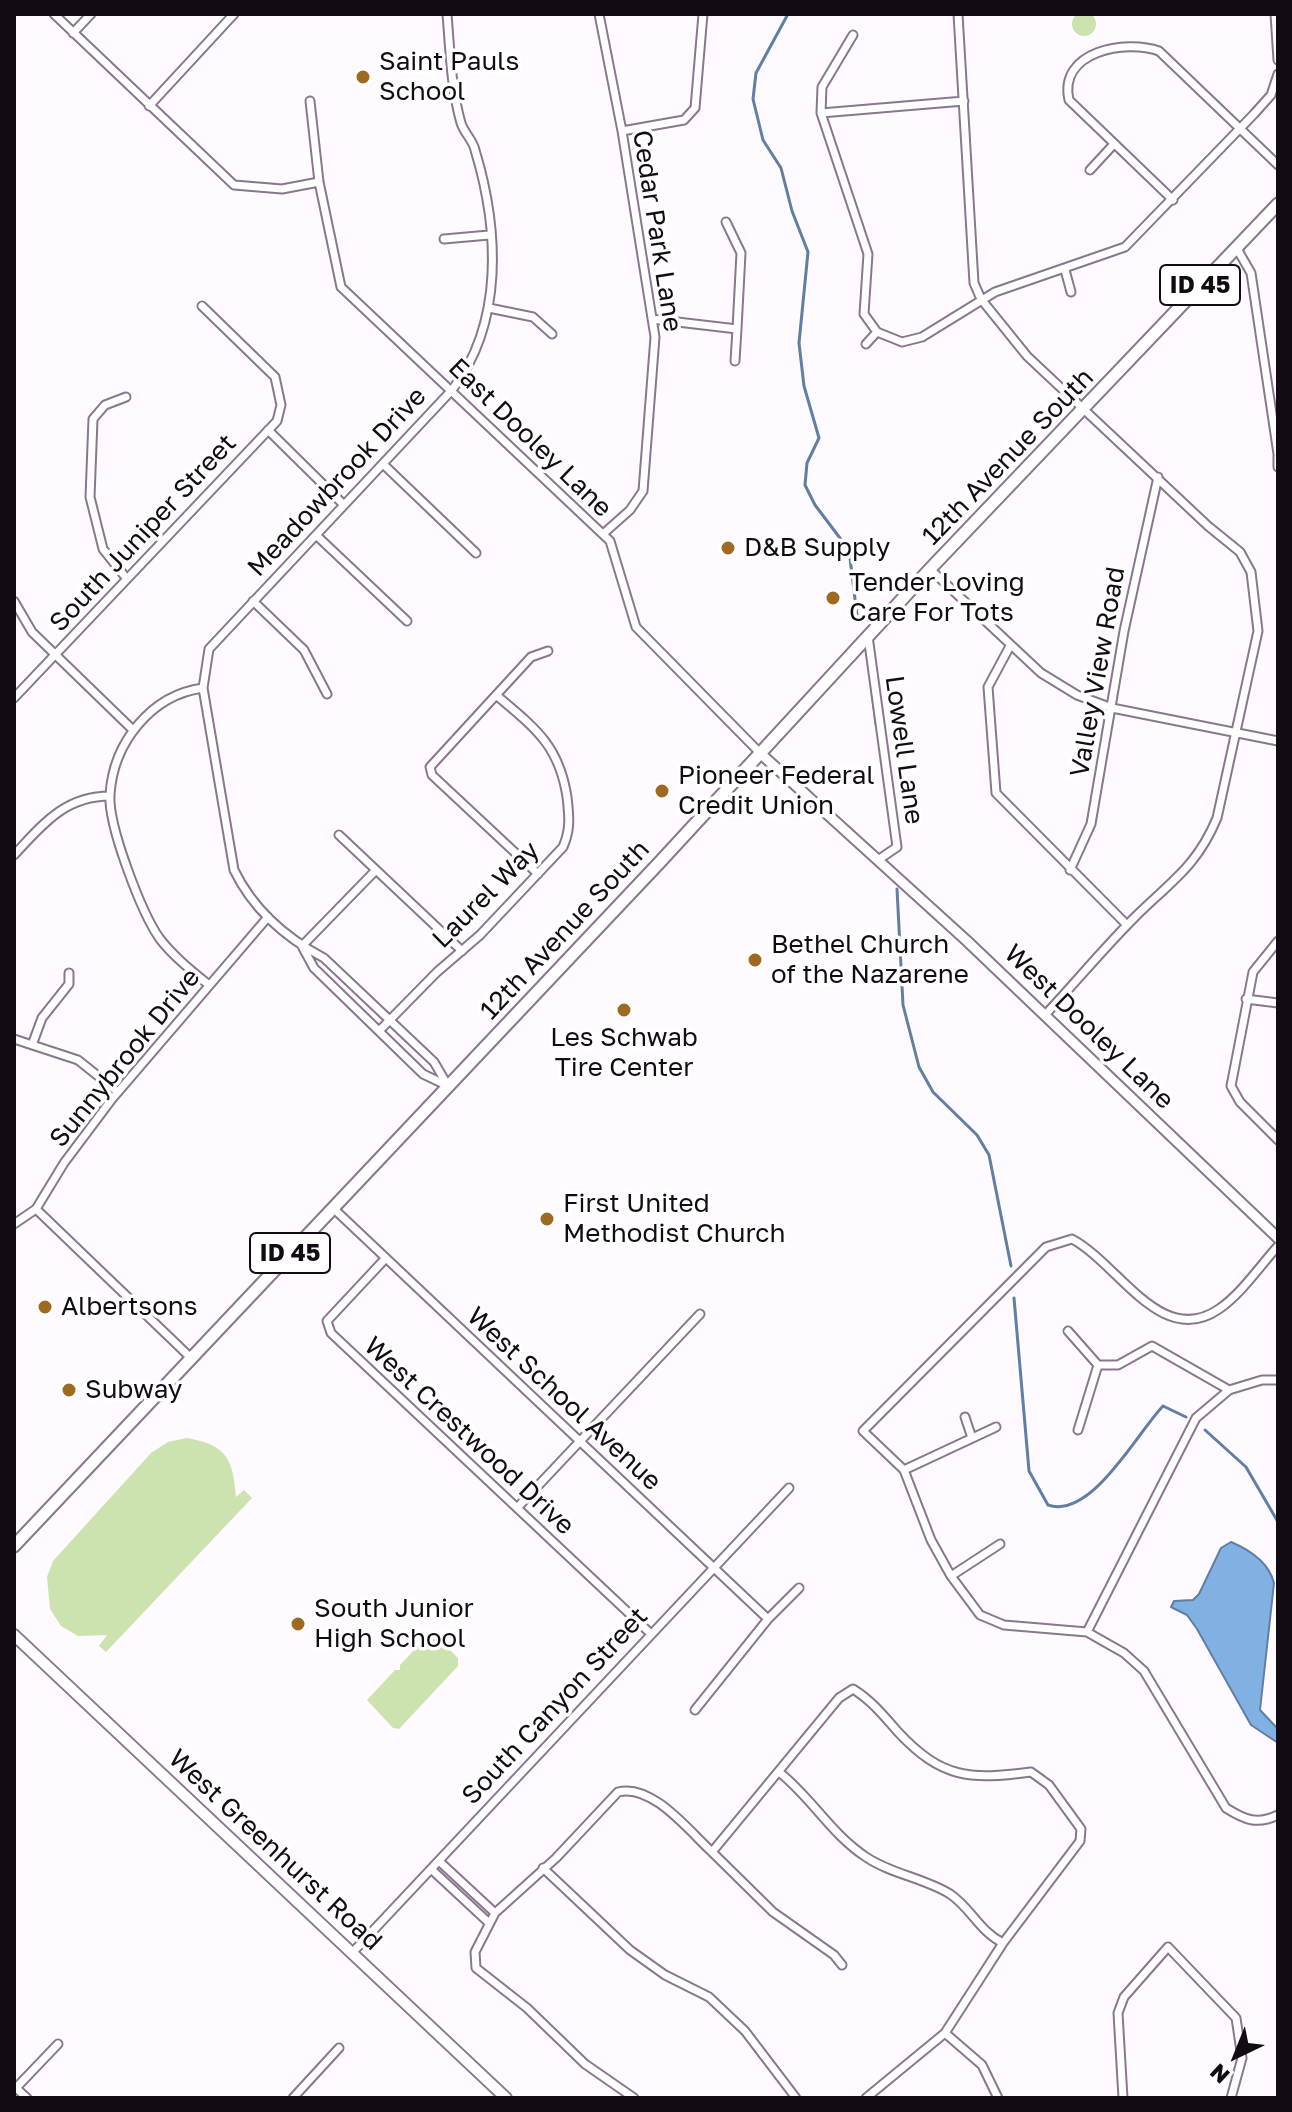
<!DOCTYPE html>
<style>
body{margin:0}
#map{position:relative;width:1292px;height:2112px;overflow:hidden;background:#fefaff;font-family:"Golos Text",sans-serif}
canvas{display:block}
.frame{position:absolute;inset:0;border:16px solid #120b13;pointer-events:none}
.north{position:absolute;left:1196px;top:2016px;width:80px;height:80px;-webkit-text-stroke:6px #fff;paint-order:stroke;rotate:223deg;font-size:22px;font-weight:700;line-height:32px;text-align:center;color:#120b13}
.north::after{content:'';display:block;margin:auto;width:28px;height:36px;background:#120b13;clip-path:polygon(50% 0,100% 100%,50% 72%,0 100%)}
</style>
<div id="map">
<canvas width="1292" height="2112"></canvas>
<div class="frame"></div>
<div class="north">N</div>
</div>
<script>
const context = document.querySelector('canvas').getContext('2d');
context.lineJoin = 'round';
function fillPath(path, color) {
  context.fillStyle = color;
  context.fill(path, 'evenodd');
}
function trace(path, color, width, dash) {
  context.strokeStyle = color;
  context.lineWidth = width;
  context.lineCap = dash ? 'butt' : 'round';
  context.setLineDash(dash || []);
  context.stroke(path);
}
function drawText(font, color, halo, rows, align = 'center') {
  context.font = font + ' "Golos Text",sans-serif';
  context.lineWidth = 7;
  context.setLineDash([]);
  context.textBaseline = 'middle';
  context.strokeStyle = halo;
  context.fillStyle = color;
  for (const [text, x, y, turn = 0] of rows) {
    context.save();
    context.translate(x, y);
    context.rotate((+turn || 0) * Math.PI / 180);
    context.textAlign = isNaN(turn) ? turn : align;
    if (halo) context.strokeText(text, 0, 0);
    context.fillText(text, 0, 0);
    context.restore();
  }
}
const green = new Path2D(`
 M1072 24a12 12 0 1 1 24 0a12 12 0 1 1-24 0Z
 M187 1438C227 1445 233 1459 236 1497L244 1490 252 1498 106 1652 99 1646 107 1635 78 1636 61 1626 50 1609 47 1577 53 1561 151 1453 168 1442Z
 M431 1632 458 1658V1666L399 1729 393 1728 367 1700 395 1670H400V1665Z`);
const water = new Path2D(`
 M1231 1542C1250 1550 1269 1563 1274 1583L1260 1710 1278 1729V1743L1251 1725 1197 1629 1187 1615 1171 1607 1174 1601 1193 1600 1199 1594 1221 1548Z`);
const stream = new Path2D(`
 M788 14 756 73 753 99 763 140 781 168 792 211 808 252 799 343 804 386 819 438 807 463 805 485 815 505 849 550 857 615
 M873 699 876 724
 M897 889 903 1005 919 1067 933 1092 977 1135 989 1155 1011 1266
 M1014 1298 1029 1471 1048 1505C1091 1520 1137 1433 1163 1406L1186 1417
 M1205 1430 1246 1467 1278 1522`);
const minor = new Path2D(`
 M54 14 234 185 282 189 319 182
 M447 14C450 50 451 88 461 123 464 133 473 140 475 150 499 229 504 323 452 390L209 649 203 688 234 870C253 909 286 938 324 958L434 1062 448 1086
 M599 14 622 131 655 337 643 491 630 510 603 534
 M958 14 974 283 981 299 1027 356 1208 526 1240 552 1251 572 1258 631 1217 818C1196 868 1170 882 1134 918 1103 949 1075 983 1045 1015
 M1275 14 1278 60
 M73 33 91 14
 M310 101 319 182 341 287 610 541 636 627 761 754
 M964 101 821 113 868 254 864 314 877 332 902 342 922 337 995 292 1125 247 1254 114 1271 95 1278 74
 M149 106 234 14
 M821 113 822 87 853 35
 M622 131 684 120 695 108 703 14
 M1090 170 1114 144
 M1173 200 1069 100C1058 51 1126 39 1159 51L1278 165
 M444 239 489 235
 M1236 247 1251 273 1278 454
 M1065 270 1071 292
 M489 308 533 317 552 334
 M652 319 737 329 741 253 726 222
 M866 344 877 332
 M735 361 737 329
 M126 397 105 405 93 419 90 497 103 549 127 579
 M268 430 344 505
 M383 464 476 553
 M1278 467V456
 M316 535 407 621
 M930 569 1041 673 1077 695 1112 708 1278 741
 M14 601 32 632 133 730
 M253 601 304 650 327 694
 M868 636 897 847 878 860
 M1010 646 988 687 996 793 1127 925
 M203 688C151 695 113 743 110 795 108 826 142 914 160 939 174 957 192 971 209 985
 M14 698 277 421 281 405 275 377 202 306
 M339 835 462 951
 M14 855C43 824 65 796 110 796
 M1070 870 1091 824 1124 631 1158 477
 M538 874 432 775 430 767 531 657 548 651
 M1278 941 1253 972 1231 1086 1240 1102 1278 1140
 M302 946 375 871
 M303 948 314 968 423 1074 446 1085
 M1246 999 1278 1003
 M379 1031 437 972 480 935 563 847C571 829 569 815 567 797 559 745 535 728 496 695
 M14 1039 78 1060 118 1092
 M32 1045 42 1018 69 984V973
 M333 1208 768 1619
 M36 1209 191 1358
 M14 1224 36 1209 64 1163 112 1099 268 917
 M1278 1246C1260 1266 1241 1294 1219 1309 1161 1349 1119 1264 1072 1239L1046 1247 863 1431 904 1470 931 1540 951 1576 980 1615 1004 1625 1087 1632 1124 1653 1144 1671 1226 1808C1245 1820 1257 1825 1278 1815
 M384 1260 327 1321 331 1333 650 1633
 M1068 1331 1098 1365H1118L1152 1346 1229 1390
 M965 1417 972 1438
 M1078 1430 1098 1365
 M904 1470 996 1427
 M517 1508 700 1314
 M951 1576 1000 1544
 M1087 1632 1196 1418 1229 1390 1262 1380H1278
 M695 1710 768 1619 799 1588
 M779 1772C811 1797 831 1834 866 1857 891 1874 924 1878 950 1894 971 1908 979 1931 1003 1943
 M712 1852 773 1912 834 1955 842 1965
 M439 1861 495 1913
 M543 1868 630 1950 665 1975 709 1997 745 2031 796 2098
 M431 1869 488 1922
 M352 1953 789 1488
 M16 2088 27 2098
 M14 2090 58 2044
 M293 2098 339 2048
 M634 2098 585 2064 527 2008 476 1968 475 1952 495 1913 556 1858 618 1792C652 1783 689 1831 712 1852L839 1698 853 1689C871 1700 884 1716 898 1732 942 1779 970 1780 1031 1772L1049 1785 1081 1829 1080 1841 1003 1943 945 2033 982 2065 998 2098
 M866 2098 945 2033
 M1123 2098 1118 2013 1124 1997 1168 1947 1236 2018 1242 2058 1231 2098`);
const tertiary = new Path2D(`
 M761 754 967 941 1278 1238`);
const secondary = new Path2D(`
 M14 1635 506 2098`);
const primary = new Path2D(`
 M14 1546 659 863 930 569 1278 204`);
const markers = [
 [363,77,8,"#9e6a21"],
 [728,548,8,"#9e6a21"],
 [833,598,8,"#9e6a21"],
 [662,791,8,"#9e6a21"],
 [755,960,8,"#9e6a21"],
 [624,1010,8,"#9e6a21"],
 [547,1219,8,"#9e6a21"],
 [45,1307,8,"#9e6a21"],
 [69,1390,8,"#9e6a21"],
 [298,1624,8,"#9e6a21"]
];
const shields = [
 [1200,285,80],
 [290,1253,80]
];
const shieldNames = [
 ["ID 45",1200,285],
 ["ID 45",290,1253]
];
const poiNames = [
 ["Saint Pauls",379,62],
 ["School",379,92],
 ["D&B Supply",744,548],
 ["Tender Loving",849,583],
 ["Care For Tots",849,613],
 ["Pioneer Federal",678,776],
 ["Credit Union",678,806],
 ["Bethel Church",771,945],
 ["of the Nazarene",771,975],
 ["Les Schwab",624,1038,"center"],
 ["Tire Center",624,1068,"center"],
 ["First United",563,1204],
 ["Methodist Church",563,1234],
 ["Albertsons",61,1307],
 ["Subway",85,1390],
 ["South Junior",314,1609],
 ["High School",314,1639]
];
const streetNames = [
 ["Cedar Park Lane",657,231,81],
 ["East Dooley Lane",530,438,44],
 ["12th Avenue South",1008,457,-46],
 ["Meadowbrook Drive",337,482,-47],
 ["South Juniper Street",143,533,-47],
 ["Valley View Road",1098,672,-80],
 ["Lowell Lane",904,750,82],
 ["Laurel Way",486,895,-45],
 ["12th Avenue South",565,930,-47],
 ["West Dooley Lane",1089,1027,44],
 ["Sunnybrook Drive",125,1058,-51],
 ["West School Avenue",564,1399,43],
 ["West Crestwood Drive",469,1436,43],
 ["South Canyon Street",555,1706,-47],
 ["West Greenhurst Road",275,1850,43]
];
fillPath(green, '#cce2af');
fillPath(water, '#81b1e2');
trace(water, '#607fa4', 2);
trace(stream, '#607fa4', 3);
trace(minor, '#89778d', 11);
trace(tertiary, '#89778d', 13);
trace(secondary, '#89778d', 14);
trace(primary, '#89778d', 15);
trace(minor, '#fff', 7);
trace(tertiary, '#fff', 9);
trace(secondary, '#fff', 10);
trace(primary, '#fff', 11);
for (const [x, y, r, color] of markers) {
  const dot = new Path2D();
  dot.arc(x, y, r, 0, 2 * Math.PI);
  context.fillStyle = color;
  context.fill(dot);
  trace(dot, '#fff', 3);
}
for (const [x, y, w] of shields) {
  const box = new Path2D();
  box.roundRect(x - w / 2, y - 20, w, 40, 6);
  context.fillStyle = '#fff';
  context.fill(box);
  trace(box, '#120b13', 2);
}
drawText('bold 24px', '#120b13', null, shieldNames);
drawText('26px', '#120b13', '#fff', poiNames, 'left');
drawText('26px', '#120b13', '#fff', streetNames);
</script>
